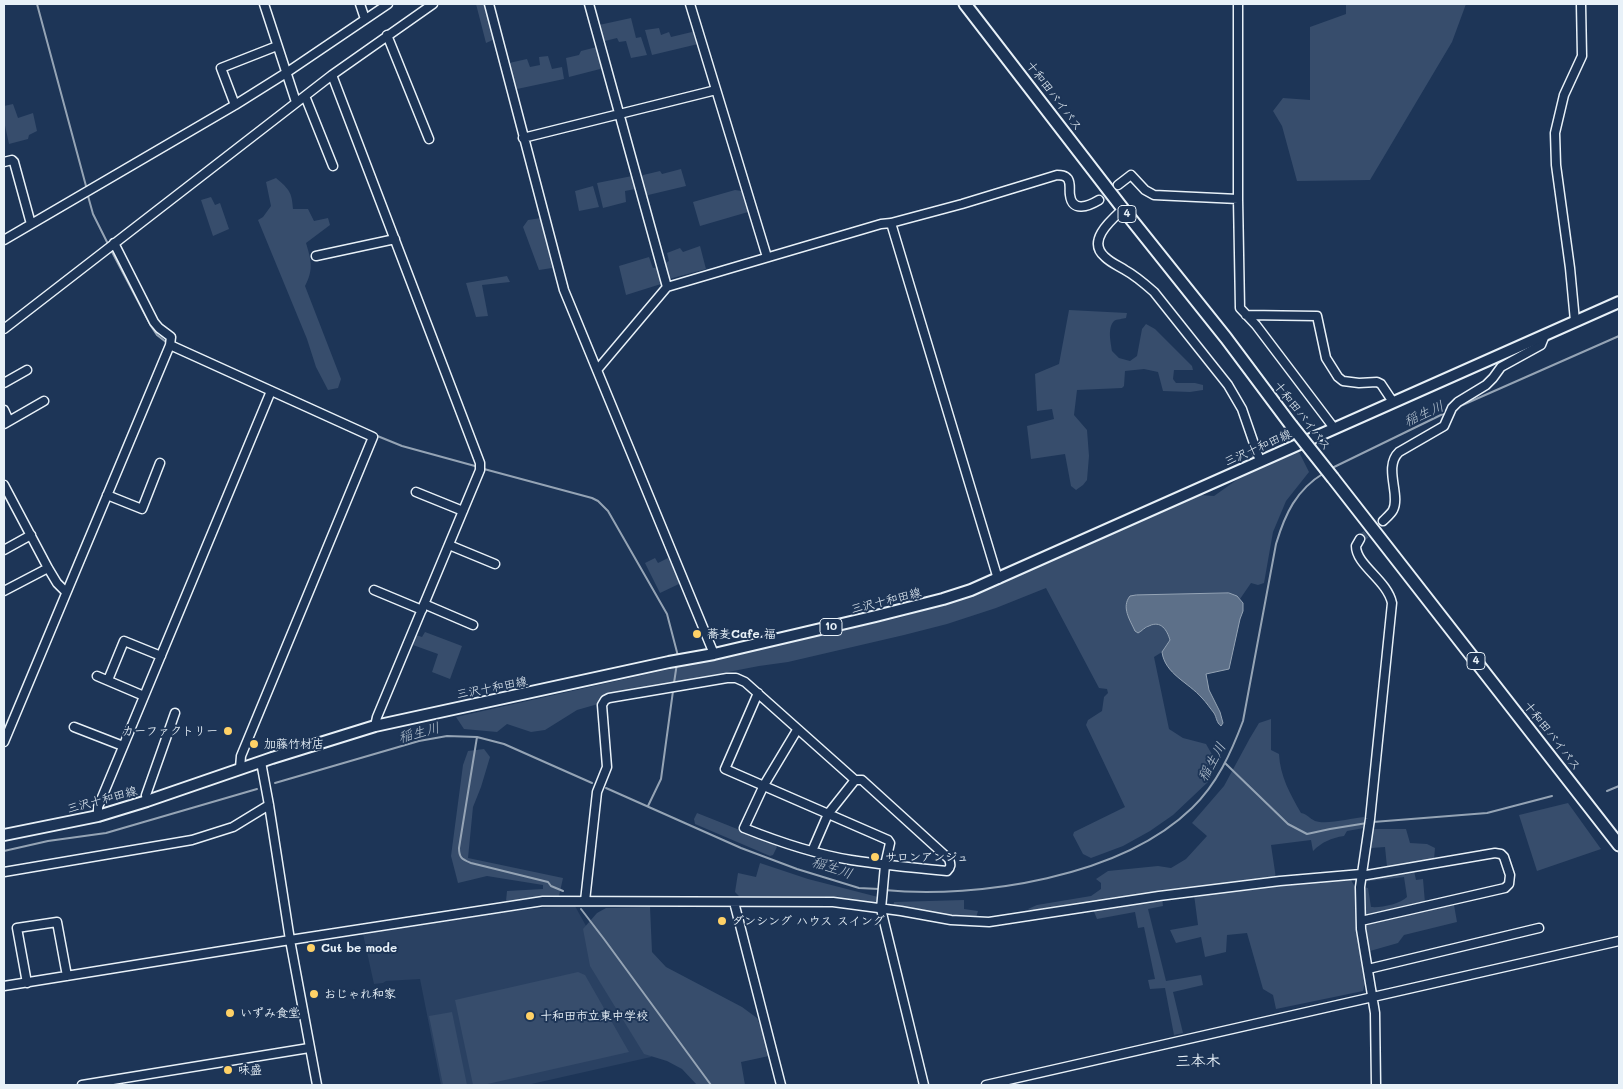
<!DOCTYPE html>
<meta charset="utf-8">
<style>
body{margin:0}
#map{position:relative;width:1623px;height:1089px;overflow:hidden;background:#1d3557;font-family:Mali,sans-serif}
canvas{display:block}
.frame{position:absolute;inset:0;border:5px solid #e8f1f8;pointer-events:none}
</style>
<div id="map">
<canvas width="1623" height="1089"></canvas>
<div class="frame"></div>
</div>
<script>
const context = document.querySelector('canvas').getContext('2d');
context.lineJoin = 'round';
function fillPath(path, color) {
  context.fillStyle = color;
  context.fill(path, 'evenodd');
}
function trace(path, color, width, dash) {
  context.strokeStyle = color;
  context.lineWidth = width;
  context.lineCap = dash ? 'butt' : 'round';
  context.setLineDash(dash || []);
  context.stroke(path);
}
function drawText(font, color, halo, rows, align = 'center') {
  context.font = font + ' Mali,"Klee One",sans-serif';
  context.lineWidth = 4;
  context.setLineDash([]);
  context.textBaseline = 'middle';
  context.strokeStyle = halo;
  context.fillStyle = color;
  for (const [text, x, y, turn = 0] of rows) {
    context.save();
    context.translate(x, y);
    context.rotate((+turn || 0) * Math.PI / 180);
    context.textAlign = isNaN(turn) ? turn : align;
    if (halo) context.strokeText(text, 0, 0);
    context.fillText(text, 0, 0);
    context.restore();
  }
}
const built = new Path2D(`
 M575 906 590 933 658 1047 651 1057 527 1085H441L420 979 386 981 383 983 374 984 363 934 502 912 542 908Z`);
const green = new Path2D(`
 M476 4H485L495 39 486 43Z
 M1346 4H1466L1452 42 1370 180 1297 181 1282 126 1273 111 1283 98 1310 100V27L1346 14Z
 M631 18 636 38 641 37 647 55 631 58 626 41 619 42 617 38 605 41 599 25Z
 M659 28 661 35 669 32 671 37 696 31 698 44 652 55 645 30Z
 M597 47 604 68 569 77 566 58 579 55 581 51Z
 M548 56 552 69 562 67 564 79 517 89 509 63 527 59 530 67 540 65 539 57Z
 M13 104 18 118 33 113 37 131 29 135 28 139 9 144 4 121V106Z
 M681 169 686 186 644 196 639 176 660 171 662 174Z
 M632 176 635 189 625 191 626 202 603 208 597 183Z
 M276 178C289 189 292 192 293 209H308L314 221 328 218 330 225 306 243C311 260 314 269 305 286L341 379 338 388 328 390 316 367 307 339 258 220 263 217 271 206 266 182Z
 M593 186 599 207 579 211 575 191Z
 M735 190 742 191 748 212 700 226 693 202Z
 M211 197 215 205 220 203 229 229 213 236 201 200Z
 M541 218 552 268 539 270 523 227 528 220Z
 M700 246 706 269 669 279 665 263 669 261 667 253 680 248 683 252Z
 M649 257 653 268 658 267 661 284 626 295 619 266Z
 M507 276 510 282 482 285 488 316 476 317 466 283Z
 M1069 310 1127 313 1126 318C1123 319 1117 319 1114 321 1107 328 1111 343 1112 351L1119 358 1130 361 1137 356 1142 329 1146 324 1155 329 1192 366 1193 370H1174L1173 379 1176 383H1195L1203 385V390L1190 392 1163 391 1158 372 1144 369 1125 371 1124 386 1122 388 1077 390 1074 415 1087 430 1089 456 1087 480 1083 485 1076 490 1071 486 1065 454 1031 459 1027 426 1054 419 1052 409 1037 411 1035 374 1059 364Z
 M1299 452 1309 472 1286 501 1273 532 1264 583 1258 585 1251 583 1240 599 1237 596 1229 593 1130 596 1142 631C1156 620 1165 623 1170 639L1162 652 1154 657 1169 729 1183 738 1206 744 1214 758 1213 770 1209 781 1173 815 1150 831 1123 846 1091 858 1083 854 1073 835 1074 832 1125 807 1086 725 1088 720 1102 711 1104 697 1108 693 1107 689 1099 688 1046 588 996 608 947 624 904 635 788 662 759 666 604 696 598 704 577 710 545 730 531 732 507 724 497 732 464 729 456 717 902 617 979 593 1200 495 1214 496 1238 479Z
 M655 558 658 563 668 558 681 583 660 593 645 563Z
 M425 632 462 646 450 679 432 672 438 654 413 645 416 635 422 637Z
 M1271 719V750L1279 754C1280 776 1290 794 1301 813 1307 814 1309 818 1315 821 1327 825 1351 818 1364 817V828L1347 831 1344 836C1331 838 1322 842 1313 851L1311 840 1271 845 1277 885 1351 880 1355 887 1356 917 1365 983 1363 991 1276 1009 1273 995 1263 989 1247 933 1227 935 1226 952 1205 957 1201 937 1176 943 1170 930 1198 925 1193 887 1161 890 1163 906 1148 909 1166 981 1201 975 1203 985 1173 992 1183 1033 1174 1035 1165 988 1150 989 1148 980 1155 979 1144 927 1138 928 1135 912 1097 919 1090 902 1032 912 1028 909 1037 905 1091 896 1101 889V883L1096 879 1108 871 1158 866 1171 868 1186 859 1207 836 1192 823 1224 786 1250 738 1259 723Z
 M484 749 490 757 481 787 473 807 468 858 563 878 559 896 506 901 507 891 543 889V885L487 876 458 883 451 856 463 765 468 751Z
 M1568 803 1601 849 1537 871 1519 815Z
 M697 813 775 844 777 847 773 855 770 856 695 824 694 819Z
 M1373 829H1406L1410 843 1427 844 1435 848 1434 860 1387 867 1385 847 1371 848Z
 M760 863 808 879 878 897 877 905 821 897H740L735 892 738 873 756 877Z
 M1410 871H1414L1416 880 1423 879 1425 903 1366 916 1363 912 1364 887 1368 888 1371 907C1381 908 1400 904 1407 897L1404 877 1369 881 1368 877Z
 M964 900V909L978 911 976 918 947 916 893 908 894 902Z
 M1454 905 1457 922 1404 935 1398 943 1370 951 1366 926 1369 923Z
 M650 907 652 952 666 967 742 1007 757 1018 762 1030 769 1056 741 1062 745 1085H697L682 1069 667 1061 644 1054 590 966 583 929 597 913 606 908Z
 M578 972 585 975 629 1052 483 1085H473L455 1000Z
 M452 1012 467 1085H443L429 1016Z`);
const water = new Path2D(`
 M1229 593 1237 596 1243 603V611L1240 619 1229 669 1206 674 1209 690 1220 712 1223 723 1221 726C1216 722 1217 718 1214 713 1210 708 1206 702 1202 698 1188 682 1165 674 1162 652L1170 640C1167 630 1161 620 1149 626 1145 627 1142 631 1138 633L1135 631C1130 620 1121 607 1130 596L1136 595Z`);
const stream = new Path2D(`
 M37 4 86 186
 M88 196 93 214 108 244
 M111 250 151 326 157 335 166 342
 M1458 407 1619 336
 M375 435 402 446 475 466
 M484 469 592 498 598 501 608 511 667 614 678 656
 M1330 469 1447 412
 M674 683 677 663
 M477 737 459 848C459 858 462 859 471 863L548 882 551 886 563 891
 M1225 763 1288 824 1307 834 1330 829 1367 823
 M275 783 419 741 447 736 477 737 504 744 592 783
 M606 788 741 848 797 869 859 888 879 889
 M1607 791 1619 786
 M648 806 661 779 673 691
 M1373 822 1487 813 1552 796
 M4 851 48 841 106 833 257 789
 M884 890C979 899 1121 877 1192 808 1217 784 1231 753 1243 721L1276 544C1285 514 1296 490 1324 473
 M581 909 604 939 711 1085`);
const minorTunnel = new Path2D(`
 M1099 200 1118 185
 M1360 539 1383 521`);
const minor = new Path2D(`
 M264 4 296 102
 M360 4 365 19
 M489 4 564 290 714 654
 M589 4 667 287
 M690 4 767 257
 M1238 4V199L1240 308 1256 325 1334 428
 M387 35 429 139
 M332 75 480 463V470L377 717 375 726
 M305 96 333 166
 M235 105 221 68 277 46
 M523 138 716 90
 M4 162 12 160 14 162 31 224
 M1118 185 1131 175 1145 190 1154 195 1238 199
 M1123 209C1111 220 1086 241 1105 257 1111 263 1119 266 1125 270 1136 276 1145 284 1154 292L1228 385 1242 409 1260 461
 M891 223 998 579
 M4 240 235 105 286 73 388 4
 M316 256 395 239
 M1246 315 1317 316 1326 358 1338 377 1343 381 1359 383 1377 382 1381 384 1393 402
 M1575 321 1570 268 1556 165 1555 133 1564 95 1582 56 1581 4
 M4 329 332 75 433 4
 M170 345 373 437 241 756 240 768
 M597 370 667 287 881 224 891 223 962 204 1057 175C1061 175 1065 175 1068 179 1071 184 1069 190 1070 195 1072 213 1089 206 1099 200
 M4 383 27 370
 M4 410 9 421
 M4 424 44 401
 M4 485 48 568 57 583 66 592
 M416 492 463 511
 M107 495 142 509 160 463
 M1383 521C1386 518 1391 514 1393 510 1401 495 1383 467 1399 452L1444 426 1452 408 1458 402 1486 385 1493 378 1501 367 1541 345 1545 335
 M1360 539 1356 546C1356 565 1387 580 1392 603L1370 819 1360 887 1361 929 1375 1013 1376 1085
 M449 545 495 564
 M4 550 31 535
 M374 590 422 610
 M4 591 48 568
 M424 604 473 625
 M97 676 144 696
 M108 680 124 641 161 656
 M758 693 725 769 888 840 890 843 885 865 881 909 924 1085
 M74 727 123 746
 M797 730 764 785 744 828C779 842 815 854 851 860 883 865 915 868 947 871 951 867 951 865 949 859L862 780H855
 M4 742 170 345 171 337 159 328 154 322 114 243
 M261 762 269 805 290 940 317 1085
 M147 801 146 795 175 713
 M98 816V807L271 391
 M4 872 192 840 233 827 269 805
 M1361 876 1495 853 1501 854 1504 857 1510 875 1509 884 1505 888 1361 921
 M585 901 597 792 607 767 602 705 605 700 609 698 727 678H736L745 682 855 780 828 814 812 851
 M734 902 781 1085
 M1368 969 1539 928
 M27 983 17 928 57 922 67 976
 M4 986 290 940 543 901 833 902 901 911 951 920 989 922 1159 896 1280 881 1361 874
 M82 1085 309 1048
 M986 1085 1619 941`);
const major = new Path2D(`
 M4 835 98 816 147 801 272 758 375 726 669 662 714 654 876 616 943 599 971 590 1619 302`);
const highway = new Path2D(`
 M965 4 1123 209 1226 338 1291 425
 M1333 478 1619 845`);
const highwayBridge = new Path2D(`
 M1291 425 1333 478`);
const markers = [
 [697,634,5,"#ffd166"],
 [228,731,5,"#ffd166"],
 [254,744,5,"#ffd166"],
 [875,857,5,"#ffd166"],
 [722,921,5,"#ffd166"],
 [311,948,5,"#ffd166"],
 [314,994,5,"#ffd166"],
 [230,1013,5,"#ffd166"],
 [530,1016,5,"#ffd166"],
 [228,1070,5,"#ffd166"]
];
const shields = [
 [1127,214,18],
 [831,627,22],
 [1476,661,18]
];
const shieldNames = [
 ["4",1127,214],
 ["10",831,627],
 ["4",1476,661]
];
const streetNames = [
 ["十和田バイパス",1054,96,53],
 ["十和田バイパス",1302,416,52],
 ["三沢十和田線",1258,448,-24],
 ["三沢十和田線",886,601,-14],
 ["三沢十和田線",492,688,-11],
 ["十和田バイパス",1552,736,52],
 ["三沢十和田線",102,800,-15]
];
const poiNames = [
 ["蕎麦Cafe 福",707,634],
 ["カーファクトリー",218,731,"right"],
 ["加藤竹材店",264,744],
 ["サロンアンジュ",885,857],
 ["ダンシング ハウス スイング",732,921],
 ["Cut be mode",321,948],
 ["おじゃれ和家",324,994],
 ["いずみ食堂",240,1013],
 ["十和田市立東中学校",540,1016],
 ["味盛",238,1070]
];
const waterNames = [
 ["稲生川",1424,414,-24],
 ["稲生川",419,733,-15],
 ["稲生川",1212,762,-61],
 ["稲生川",832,868,19]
];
const quarterNames = [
 ["三本木",1198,1061]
];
fillPath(built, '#2a4162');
fillPath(green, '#374d6c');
fillPath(water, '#5d7089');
trace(water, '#95a4b5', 1);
trace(stream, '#95a4b5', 2);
trace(minorTunnel, '#3b516f', 8, [8, 4]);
trace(minor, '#e8f1f8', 11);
trace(major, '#e8f1f8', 14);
trace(highway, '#e8f1f8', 15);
trace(minor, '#1d3557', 8);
trace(major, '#1d3557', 10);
trace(highway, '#1d3557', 11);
trace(highwayBridge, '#e8f1f8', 15, []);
trace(highwayBridge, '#1d3557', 11);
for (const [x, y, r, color] of markers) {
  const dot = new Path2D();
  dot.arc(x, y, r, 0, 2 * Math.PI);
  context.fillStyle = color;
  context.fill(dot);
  trace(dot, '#1d3557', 2);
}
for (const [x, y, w] of shields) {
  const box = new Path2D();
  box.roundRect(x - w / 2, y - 8.5, w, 17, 4);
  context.fillStyle = '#1d3557';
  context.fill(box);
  trace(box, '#e8f1f8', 1);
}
drawText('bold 11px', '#e8f1f8', null, shieldNames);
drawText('12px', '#e8f1f8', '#1d3557', streetNames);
drawText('bold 12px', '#e8f1f8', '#1d3557', poiNames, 'left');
drawText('italic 14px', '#b7c4d1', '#1d3557', waterNames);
drawText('bold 15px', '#e8f1f8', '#1d3557', quarterNames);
</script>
